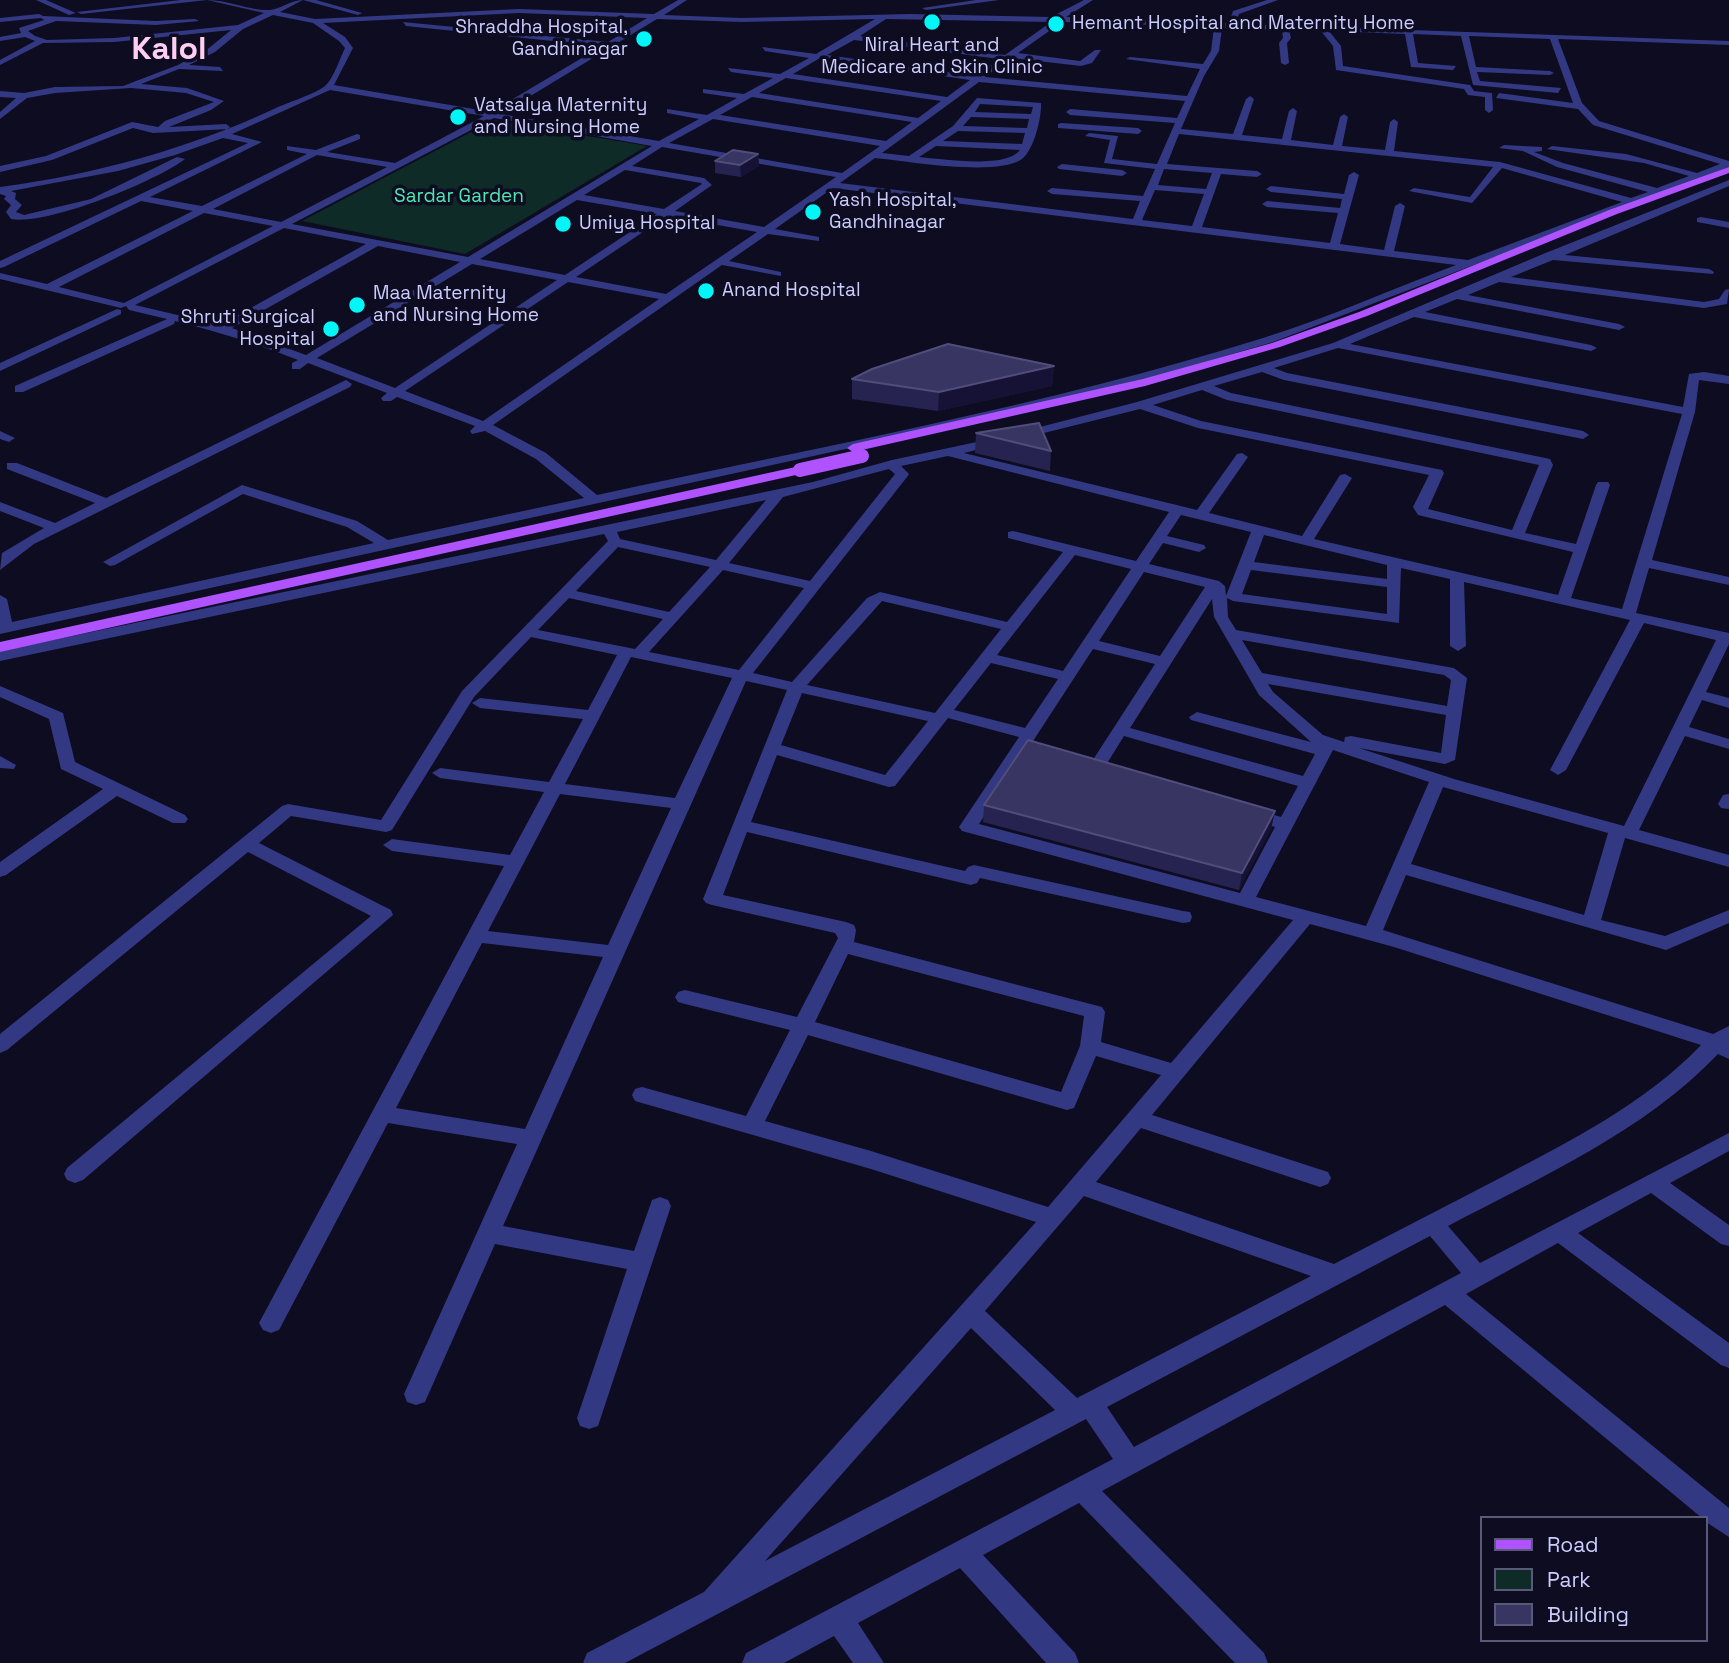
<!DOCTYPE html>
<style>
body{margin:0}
#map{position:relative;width:1729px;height:1663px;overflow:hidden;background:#0d0c21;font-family:"Space Grotesk",sans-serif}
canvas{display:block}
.legend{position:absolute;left:1480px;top:1516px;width:228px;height:126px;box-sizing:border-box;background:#0d0c21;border:2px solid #59597a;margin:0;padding:9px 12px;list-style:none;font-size:21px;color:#ccf}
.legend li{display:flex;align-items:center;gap:14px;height:35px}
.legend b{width:35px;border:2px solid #59597a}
</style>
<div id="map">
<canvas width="1729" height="1663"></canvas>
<ul class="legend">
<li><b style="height:9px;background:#ae53ff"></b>Road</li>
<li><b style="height:19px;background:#0e2b27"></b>Park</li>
<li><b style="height:19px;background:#393563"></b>Building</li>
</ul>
</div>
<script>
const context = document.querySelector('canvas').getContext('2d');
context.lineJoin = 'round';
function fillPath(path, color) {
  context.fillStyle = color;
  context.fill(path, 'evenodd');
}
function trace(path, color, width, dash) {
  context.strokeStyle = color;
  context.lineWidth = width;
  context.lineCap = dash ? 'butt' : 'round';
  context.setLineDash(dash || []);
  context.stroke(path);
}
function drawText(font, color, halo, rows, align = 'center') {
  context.font = font + ' "Space Grotesk",sans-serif';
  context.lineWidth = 7;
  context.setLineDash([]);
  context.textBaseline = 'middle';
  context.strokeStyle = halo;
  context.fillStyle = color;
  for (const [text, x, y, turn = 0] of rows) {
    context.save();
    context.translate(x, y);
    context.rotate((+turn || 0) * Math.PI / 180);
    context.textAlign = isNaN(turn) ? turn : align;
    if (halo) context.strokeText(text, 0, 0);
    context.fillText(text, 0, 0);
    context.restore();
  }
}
const green = new Path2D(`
 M494 120 647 146 465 254 302 221Z`);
const minor = new Path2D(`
 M36 0H46L76 13 69 15Z
 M181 0H207L81 14 77 12Z
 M207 0C228 0 251 11 270 10 281 9 290 0 303 0L280 12 315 19 519 9 654 14 678 0H687L664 15 741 18 910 14 1051 17 1084 0H1093L1066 17 1229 23 1233 11 1267 0H1278L1239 14 1236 24 1729 41V45L1558 39 1582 103 1599 121 1729 161V167L1273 342 1140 381 987 418 0 634V595L7 599 12 622 374 543 347 527 243 494 115 565 110 566 103 562 242 485 357 521 388 540 584 498 536 459 485 431 472 434 470 431 475 426 397 397 391 401H383L381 398 387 393 308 363 300 369H292V363L298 360C255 343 218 332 175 321L174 324 23 392H15V386L167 319 129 310 126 306 121 308 0 279V273L47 284 193 211 141 201 4 267 0 268V261L248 143 223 138 175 155 118 171 11 191 16 193 15 199 22 205 16 212 24 215 91 199 177 157 185 159C157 181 46 226 11 219L6 212 11 205 4 199 6 196 0 194V187C97 174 188 149 276 108 289 102 315 94 325 86 334 78 340 58 345 48L339 41 313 23 273 15 243 29 215 52 189 65 220 67 223 71 179 69 141 84 187 88 224 101 211 110 169 127 226 124 230 127 229 129 153 133 133 128 52 160 0 172V166L46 156 132 122 158 127 165 121 214 102 186 93 131 88 55 93 27 98 0 119V112L16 98 0 97V91L24 93 55 87 123 86 178 65 209 48 231 30 114 42 43 43 0 65V60L35 41 25 37 0 41V37L21 33 19 28 44 20 41 18 0 22V18L39 14 43 16 156 21 195 19 199 21 156 25 56 21 28 31 35 36 47 40 114 38 238 25 264 13ZM519 13 647 18 608 42 403 22 406 26 602 46 491 112 334 85 353 48 345 37 323 23ZM657 19 741 22 875 19 816 54 762 47 765 51 809 58 780 74 728 68 731 72 773 78 744 94 703 89V93L737 98 707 115 667 109V113L699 119 659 141 501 114ZM886 19 1051 22 1005 55 860 36ZM1062 22H1064L1214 27 1211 51 1203 64 1130 57 1126 59 1200 69 1187 96 985 77 1012 58 1081 66 1092 63 1101 50H1095L1080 61 1018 53ZM1222 28 1282 30 1283 38 1279 43 1281 63 1285 65 1289 63 1287 43 1291 38 1289 30 1321 31 1333 46 1336 70 1464 89 1468 95 1485 97V110L1489 113 1493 110 1492 93 1474 91 1470 85 1343 66 1341 46 1329 31 1405 34 1411 67 1453 70 1456 66 1418 63 1413 34 1461 36 1473 85 1558 93 1561 88 1480 81 1477 72 1550 75 1554 73 1550 71 1476 67 1469 36 1550 39 1573 103 1499 93 1496 98 1578 109 1593 125 1720 164 1697 173 1626 154 1552 146 1547 149 1644 163 1689 176 1657 188 1563 163 1534 152 1542 151V147L1504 145 1499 148 1523 151 1557 167 1648 192 1631 198 1500 162 1394 151 1398 122 1394 119 1390 122 1385 150 1342 146 1348 117 1344 114 1340 117 1333 145 1291 140 1297 111 1293 108 1289 111 1282 139 1242 135 1254 99 1250 96 1246 99 1233 134 1181 129 1204 76 1219 51ZM854 40 999 59 976 76 827 55ZM820 58 970 80 947 97 793 74ZM786 78 941 101 918 118 759 93ZM979 82 1185 101 1177 118 1070 109 1066 112 1070 115 1175 123 1157 164 1112 159 1118 136 1089 133 1085 136 1110 140 1104 163 1155 169 1143 196 1052 188 1047 191 1052 194 1140 201 1133 219 840 183 875 158C907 161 996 177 1022 159 1034 150 1042 116 1041 103L977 98 953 126 909 156 882 153ZM330 90 484 116 395 163 327 152 360 139V135L357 134 316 150 287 146V150L307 154 202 206 150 197 262 142 232 134ZM752 97 912 122 886 141 720 115ZM980 104 1033 107 1031 114 975 112ZM971 117 1029 119 1027 128 963 126ZM494 118 652 146 468 257 292 224ZM713 119 880 146 842 173 669 143ZM958 131 1025 133 1022 144 943 141ZM1179 134 1493 167 1470 197 1414 188 1409 191 1472 203 1502 168 1622 202 1468 260 1394 251 1405 206 1400 203 1395 206 1384 250 1340 244 1359 175 1354 172 1349 175 1344 194 1271 186 1266 189 1271 192 1342 199 1340 208 1267 201 1262 204 1267 207 1338 213 1330 243 1202 227 1221 174 1257 177 1262 174 1257 171 1167 164ZM936 146 1020 150C1006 169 942 159 919 157ZM662 147 836 177 764 227 675 211 712 185 704 178 632 166ZM317 155 387 167 281 222 213 209ZM1164 169 1212 173 1206 189 1158 185ZM625 170 701 183 702 184 664 209 584 195ZM833 188 1456 265C1392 289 1328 318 1263 338 1045 406 819 447 597 495L546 453 493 425 722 265 781 276V272L729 261 768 234 819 241V237L775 229ZM1155 190 1204 194 1192 226 1142 220ZM577 200 657 214 565 275 480 259ZM204 213 273 226 124 303 59 287ZM667 216 757 232 666 294 576 277ZM284 228 366 244 220 325 135 305ZM378 246 460 262 306 355 232 328ZM472 264 557 280 395 388 317 358ZM568 282 659 299 483 421 405 391Z
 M303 0H316L362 13 358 15Z
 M976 0H999L926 10 922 8Z
 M1061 123 1138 128 1142 131 1138 134 1058 128V124Z
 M1062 164 1122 170 1127 173 1122 176 1059 169 1057 167Z
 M1729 180V186L1565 255 1709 269 1714 272 1713 274 1553 260 1511 277 1704 302 1719 299 1725 290 1729 289 1727 304 1704 308 1499 282 1468 295 1619 324 1625 327 1619 330 1457 299 1425 312 1591 345 1597 348 1591 351 1414 317 1350 344 1683 407 1689 374 1704 372 1729 376V384L1699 380 1695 412 1652 560 1729 577V585L1649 568 1636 613 1729 633V644L1706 692 1729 698V708L1702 700 1689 727 1729 739V749L1685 736 1639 830 1729 855V867L1625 838 1601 920 1665 936 1729 910V923L1666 950 1406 875 1383 930 1713 1034 1729 1026V1059L1718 1054C1645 1131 1541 1177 1448 1226L1480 1263 1729 1133V1151L1670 1183 1729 1225V1246L1721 1244 1651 1193 1578 1233 1729 1343V1368L1721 1365 1558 1243 1466 1294 1729 1508V1537L1706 1522V1518H1702L1445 1305 1102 1491 1264 1653 1268 1663H1235L1079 1503 983 1555 1075 1653 1079 1663H1046L960 1568 858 1623 884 1663H853L834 1636 784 1663H742L746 1653 1113 1459 1086 1419 625 1663H583L587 1653 704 1592 1036 1222 871 1169 635 1101 632 1095 635 1089 642 1087 746 1116 790 1030 685 1004 678 1002 675 997 678 992 685 990 797 1017 838 938 835 933 712 905 706 903 703 899 787 690 746 681 503 1226 634 1251 652 1200 660 1197 668 1200 671 1206 598 1426 589 1429 580 1426 577 1418 627 1269 495 1244 425 1402 416 1405 407 1402 404 1394 517 1144 388 1123 279 1330 271 1333 263 1330 259 1323 504 866 392 851 383 845 392 839 510 855 544 792 440 778 432 773 440 768 549 782 583 719 480 708 472 703 480 698 588 710 617 655 531 637 474 697 392 830 386 832 291 816 259 843 391 910 393 915 83 1180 75 1183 67 1180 64 1174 67 1168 371 916 248 852 7 1050 0 1053V1034L282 806 288 804 381 820 462 691 608 541 604 534 0 661V651L813 482 892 460 1005 436 1137 402 1333 343 1543 254ZM1338 348 1682 414 1622 609 1571 598 1610 485 1608 482H1598L1596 485 1576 544 1525 533 1553 465 1550 459 1231 393 1214 386 1262 372 1284 380 1583 439 1589 435 1583 431 1287 373 1274 368ZM1202 390 1227 400 1539 465 1512 530 1428 509 1444 473 1442 470 1201 421 1153 405ZM1140 409 1198 428 1429 475 1413 507 1418 515 1573 552 1558 595 1314 539 1352 478 1345 474 1340 475 1302 536 1209 513 1248 457 1242 453 1237 454 1197 510 964 453ZM948 456 1169 512 1136 561 1013 531 1008 532V538L1063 552 1007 622 880 592 867 598 792 682 753 673 907 477 909 474 901 466ZM889 469 895 474 810 581 729 563 783 497ZM766 500 716 560 620 539 617 532ZM1181 515 1251 532 1226 596 1225 586 1219 581 1149 564 1163 543 1199 552 1206 548 1204 545 1167 536ZM1264 535 1387 565V579L1254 562ZM618 547 710 567 669 612 576 591ZM1075 555 1131 569 1063 671 997 655ZM1401 568 1450 579V646L1458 651 1466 646 1464 582 1630 620 1550 770 1558 775 1566 770 1644 623 1716 640 1624 826 1454 779 1359 748 1445 764 1455 760 1467 678 1454 668 1236 630 1228 617 1227 598 1233 601 1399 623ZM723 570 804 588 739 670 649 652ZM1251 570 1387 587V614L1242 594ZM1144 572 1205 587 1160 656 1099 641ZM569 598 663 619 635 649 538 630ZM1212 599 1214 617 1259 695 1311 742 1197 712 1189 717 1191 720 1315 754 1303 776 1130 728ZM882 601 1001 629 935 713 807 685ZM1242 640 1444 675 1451 680 1447 706 1262 673ZM1093 649 1155 664 1087 769 1089 773H1101L1124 736 1298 786 1281 817 1252 809 1243 815 1246 819 1275 827 1240 893 979 824ZM631 657 732 678 675 798 565 784ZM991 663 1058 679 1025 728 954 710ZM1268 684 1446 715 1441 753 1351 736 1345 737 1344 742 1323 735 1273 692ZM802 693 928 721 885 775 781 745ZM948 718 1019 737 959 827 962 831 1293 920 1171 1063 1101 1042 1105 1012 1102 1007 854 942 856 930 854 925 846 922 723 895 747 832 971 885 977 883 980 878 1183 923 1190 922 1192 917 1190 912 1183 911 974 865 968 867 965 871 751 822 777 755 889 787 895 786ZM1333 750 1429 782 1366 926 1256 897ZM1443 787 1608 833 1584 915 1411 864ZM560 794 671 808 608 945 488 931ZM1310 924 1394 947 1701 1045C1646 1103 1570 1141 1500 1178 1445 1207 1389 1235 1334 1264L1096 1182 1141 1128 1320 1187 1328 1184 1331 1178 1328 1172 1152 1115ZM482 943 603 957 525 1129 396 1108ZM848 954 1084 1016 1080 1046 1061 1092 815 1022ZM808 1035 1067 1110 1074 1108 1096 1056 1161 1075 1048 1207 871 1151 765 1121ZM1084 1196 1311 1276 1077 1398 985 1311ZM1430 1236 1461 1273 1134 1447 1107 1407ZM971 1328 1055 1410 765 1561Z
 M1701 217 1729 222V228L1697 222V218Z
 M117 309 121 310V314L0 371V363Z
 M346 380 352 384 350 387 34 544 0 570 2 553 44 528 0 511V502L55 523 95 503 7 469V463H17L106 498Z
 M0 431 15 438 9 442 0 439Z
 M0 686 63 713 75 762 185 815 188 819 185 823H173L117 796 6 875 0 877V862L103 789 61 769 49 719 0 697Z
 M0 756 16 765 14 769 0 768Z
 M1729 794V809L1721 808 1718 804 1723 795Z`);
const major = new Path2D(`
 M1729 167V173L1617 214 1367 316 1280 347 1145 386 853 452 847 448 853 444 1143 379 1272 343 1359 312 1609 210Z
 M800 466 805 467V473L0 652V642Z`);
const majorBridge = new Path2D(`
 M800 470 862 456`);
const wall = new Path2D(`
 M758 154 759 166 741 177 715 173V161Z
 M1054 366 1052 386 938 411 852 399V379Z
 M976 433 1051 451 1050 471 975 453Z
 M984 805 1275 811 1271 829 1239 890 983 822Z`);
const shadedWall = new Path2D(`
 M758 154 759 166 741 177 740 165Z
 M1054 366 1052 386 938 411 939 392Z
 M1275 811 1271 829 1239 890 1242 873Z`);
const building = new Path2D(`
 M733 150 758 154 740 165 715 161Z
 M948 344 1054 366 939 392 852 379 872 369Z
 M1039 423 1051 451 976 433Z
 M1028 740 1275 811 1242 873 984 805Z`);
const markers = [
 [932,22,9,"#00f6f7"],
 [1056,24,9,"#00f6f7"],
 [644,39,9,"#00f6f7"],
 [458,117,9,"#00f6f7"],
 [813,212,9,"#00f6f7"],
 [563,224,9,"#00f6f7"],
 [706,291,9,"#00f6f7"],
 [357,305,9,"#00f6f7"],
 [331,329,9,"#00f6f7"]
];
const farPoinames = [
 ["Hemant Hospital and Maternity Home",1072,24],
 ["Shraddha Hospital,",628,28,"right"],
 ["Gandhinagar",628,50,"right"],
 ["Niral Heart and",932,46,"center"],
 ["Medicare and Skin Clinic",932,68,"center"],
 ["Vatsalya Maternity",474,106],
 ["and Nursing Home",474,128],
 ["Yash Hospital,",829,201],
 ["Gandhinagar",829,223],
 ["Umiya Hospital",579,224],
 ["Anand Hospital",722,291],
 ["Maa Maternity",373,294],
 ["and Nursing Home",373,316],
 ["Shruti Surgical",315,318,"right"],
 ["Hospital",315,340,"right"]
];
const farParknames = [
 ["Sardar Garden",459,197]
];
const farTownnames = [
 ["Kalol",169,50]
];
fillPath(green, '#0e2b27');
fillPath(minor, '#333883');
fillPath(major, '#ae53ff');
trace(majorBridge, '#ae53ff', 14);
fillPath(wall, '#272350');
fillPath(shadedWall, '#151235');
fillPath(building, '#393563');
trace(building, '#504d7b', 2);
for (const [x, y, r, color] of markers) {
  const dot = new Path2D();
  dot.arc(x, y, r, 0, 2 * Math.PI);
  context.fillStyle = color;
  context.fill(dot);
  trace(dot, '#0d0c21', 2.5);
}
drawText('19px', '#ccf', '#0d0c21', farPoinames, 'left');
drawText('19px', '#50e6b2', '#0d0c21', farParknames);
drawText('bold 32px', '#ffcef2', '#0d0c21', farTownnames);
</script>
